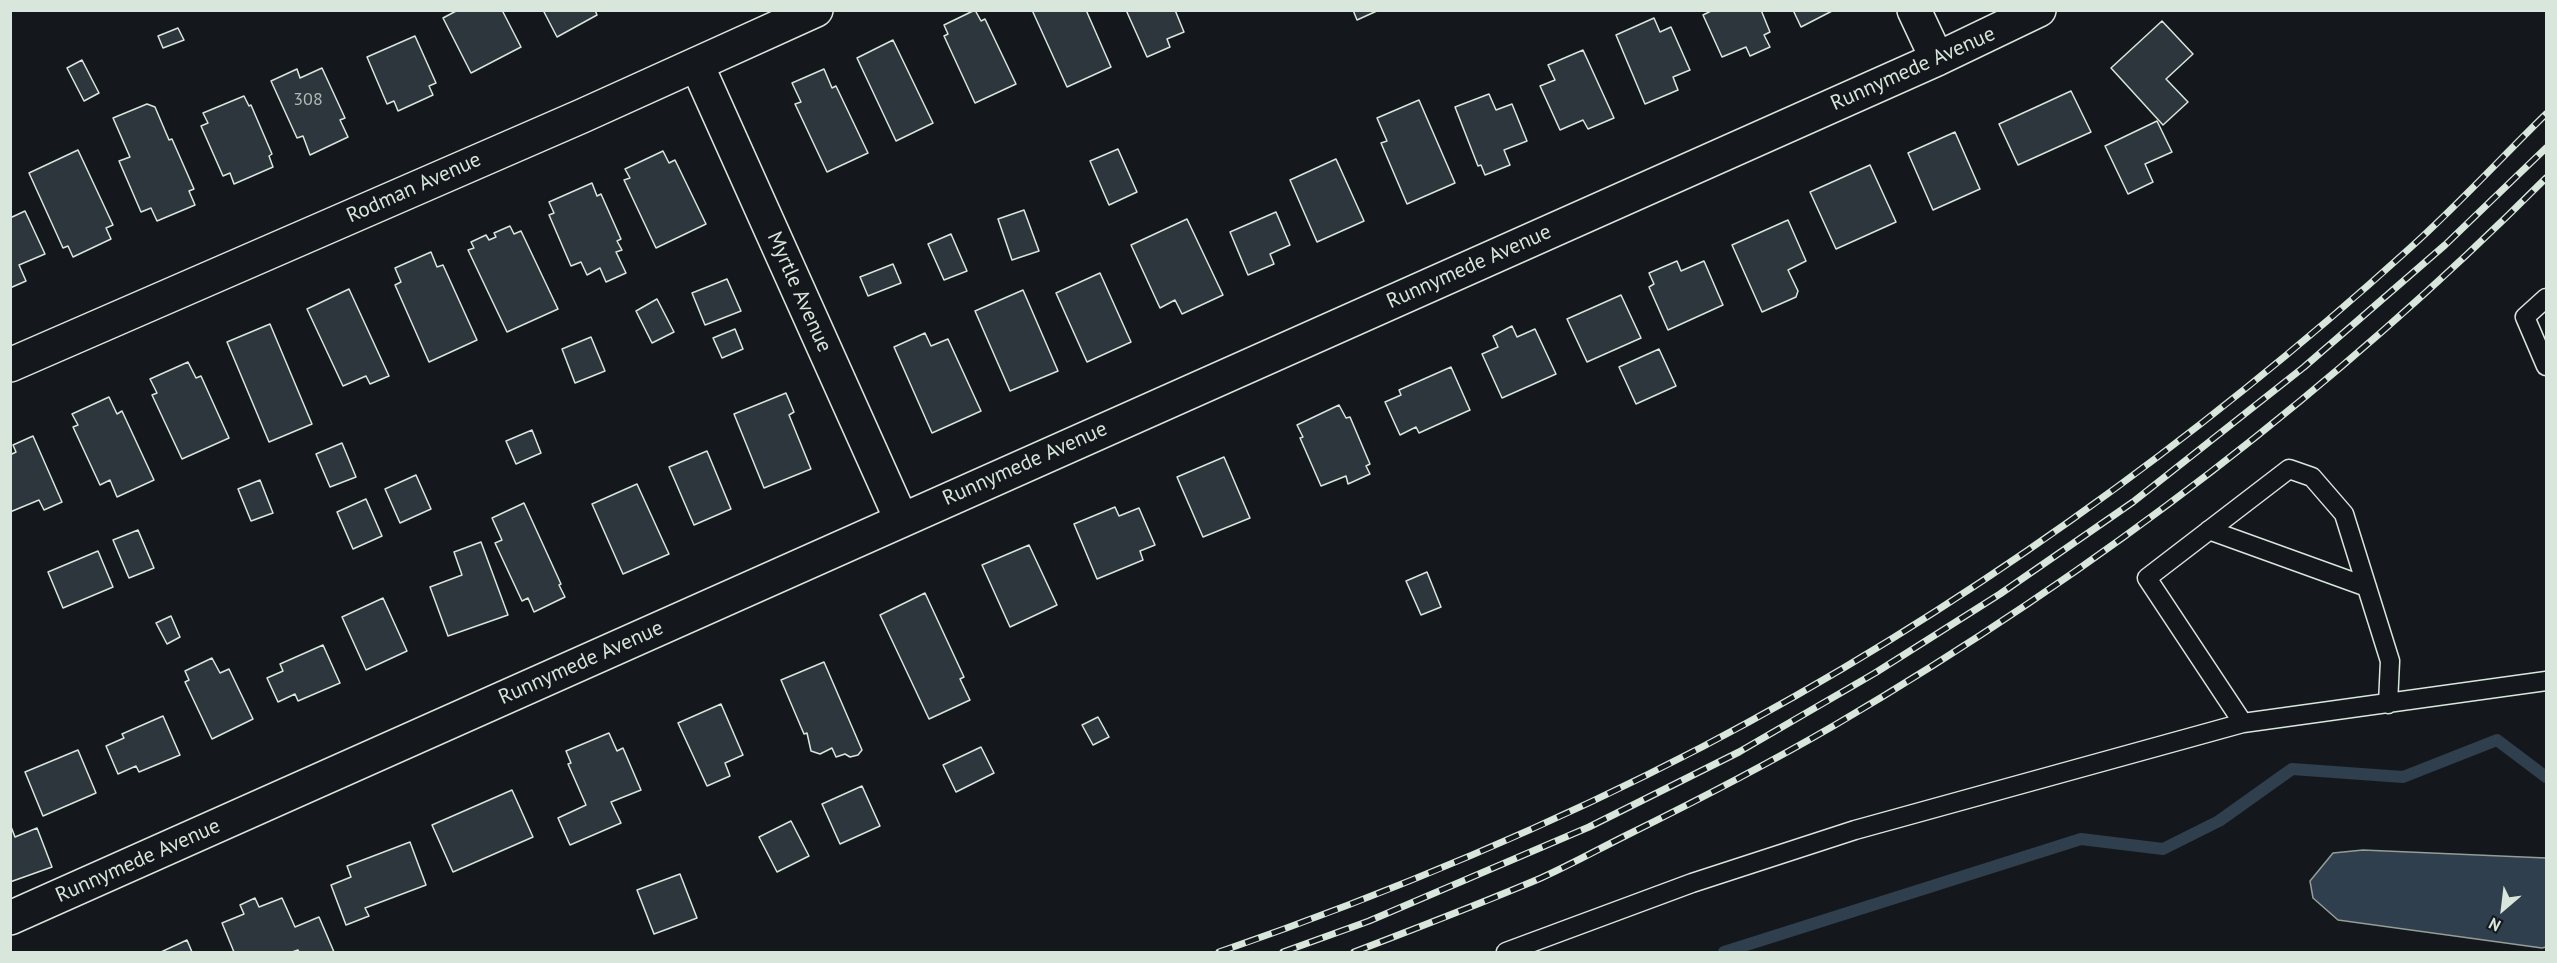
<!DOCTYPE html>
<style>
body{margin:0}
#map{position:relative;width:2557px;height:963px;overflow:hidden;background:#14181c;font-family:"PT Sans",sans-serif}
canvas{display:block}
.frame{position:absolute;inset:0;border:12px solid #d8e6dc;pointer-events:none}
.north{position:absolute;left:2473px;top:879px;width:60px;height:60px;-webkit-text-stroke:4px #14181c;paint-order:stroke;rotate:208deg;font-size:16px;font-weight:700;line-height:24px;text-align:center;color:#d8e6dc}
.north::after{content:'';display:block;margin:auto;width:21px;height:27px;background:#d8e6dc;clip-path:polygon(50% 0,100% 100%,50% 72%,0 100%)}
</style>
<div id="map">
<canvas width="2557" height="963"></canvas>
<div class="frame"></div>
<div class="north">N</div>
</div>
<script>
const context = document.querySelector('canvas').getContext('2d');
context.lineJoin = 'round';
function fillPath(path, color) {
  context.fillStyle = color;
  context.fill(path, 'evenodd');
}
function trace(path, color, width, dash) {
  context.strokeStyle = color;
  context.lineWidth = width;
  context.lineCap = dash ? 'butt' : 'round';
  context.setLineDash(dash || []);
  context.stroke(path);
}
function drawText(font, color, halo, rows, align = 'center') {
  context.font = font + ' "PT Sans",sans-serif';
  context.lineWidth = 4.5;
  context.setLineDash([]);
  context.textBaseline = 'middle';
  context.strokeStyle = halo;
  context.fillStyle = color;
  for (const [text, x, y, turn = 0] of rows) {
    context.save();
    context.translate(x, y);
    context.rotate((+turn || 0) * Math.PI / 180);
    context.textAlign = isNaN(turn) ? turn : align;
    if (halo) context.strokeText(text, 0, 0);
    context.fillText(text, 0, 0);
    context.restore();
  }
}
const water = new Path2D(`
 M2363 850 2546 858V947L2542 948 2338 920 2313 898 2310 881 2333 853Z`);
const stream = new Path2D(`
 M1724 952 2081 839 2163 849 2219 821 2292 769 2403 777 2497 740 2546 777`);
const building = new Path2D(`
 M458 10H502L521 47 471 73 443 18Z
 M543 10H595L597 15 557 37Z
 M975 10 981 21 985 19 1016 84 975 103 944 36 948 34 944 25Z
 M1032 10H1086L1111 67 1067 87Z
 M1126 10H1175L1184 32 1167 39 1170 47 1147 57Z
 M1353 10H1379L1357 20Z
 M1713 10H1761L1770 32 1764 35 1770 47 1750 56 1746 47 1722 57 1703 15Z
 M1793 10H1834L1801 27Z
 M1654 18 1660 32 1671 27 1690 70 1673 77 1678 90 1645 104 1616 35Z
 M2162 21 2193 54 2166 79 2188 102 2163 125 2111 68Z
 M178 28 184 40 163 48 158 36Z
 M415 36 436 83 429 86 433 95 398 111 394 101 387 104 367 57Z
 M893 40 933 123 896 141 857 58Z
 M1583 50 1614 118 1588 129 1583 120 1560 130 1540 86 1555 80 1548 65Z
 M82 60 99 93 84 101 67 68Z
 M322 68 345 118 340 120 348 137 310 155 303 136 297 138 271 81 297 69 300 78Z
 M824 69 832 88 836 86 868 153 827 172 795 104 801 102 792 83Z
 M2071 91 2091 132 2018 165 1999 124Z
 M1489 94 1496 110 1512 104 1527 141 1504 150 1510 165 1485 175 1481 165 1478 166 1455 107Z
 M244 96 249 106 251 105 272 154 269 156 273 167 234 184 230 173 223 176 201 126 208 123 203 113Z
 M1419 100 1455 183 1407 204 1381 143 1387 141 1377 118Z
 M147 104 155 107 169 140 172 139 194 189 189 191 195 205 157 221 151 208 141 212 119 161 130 157 113 118Z
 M2157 121 2172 152 2145 164 2153 182 2128 194 2105 146Z
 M1955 132 1980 189 1933 210 1908 153Z
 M1118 149 1137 192 1109 205 1090 161Z
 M78 150 113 225 106 228 111 239 73 257 68 246 63 248 29 173Z
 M663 151 669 163 675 160 706 224 656 248 624 180 630 178 625 169Z
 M1336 159 1364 221 1317 242 1290 180Z
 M1870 165 1896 222 1836 249 1810 192Z
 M592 183 597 196 601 194 621 239 617 241 622 250 616 252 626 273 606 282 600 268 587 275 581 262 571 266 549 215 554 213 549 202Z
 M1024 210 1039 251 1012 260 998 219Z
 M25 211 45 254 19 265 26 281 10 288V218Z
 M1276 212 1290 245 1270 254 1274 264 1248 275 1230 232Z
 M1187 219 1223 295 1182 314 1175 300 1160 308 1131 245Z
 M1788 220 1806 261 1788 270 1798 291 1796 297 1762 312 1732 245Z
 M510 226 514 234 521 231 558 309 507 332 468 250 474 248 471 242 486 235 489 240 496 237 494 233Z
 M951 234 967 271 944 280 928 244Z
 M431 252 437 267 443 265 477 340 429 362 395 285 401 282 395 268Z
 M1677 261 1681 271 1704 261 1723 305 1668 330 1649 287 1654 284 1649 273Z
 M893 264 901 283 868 296 860 277Z
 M1100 273 1131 342 1087 362 1056 293Z
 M727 279 741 311 705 325 692 293Z
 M349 289 389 376 370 384 366 376 343 386 307 309Z
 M1023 290 1058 371 1010 391 975 311Z
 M1621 295 1641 338 1587 362 1567 319Z
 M657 299 674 332 652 343 636 311Z
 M270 324 312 424 269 442 227 342Z
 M1512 326 1517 337 1535 329 1556 374 1502 398 1482 354 1498 347 1493 336Z
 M735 329 743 349 722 358 713 338Z
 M925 333 931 346 948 339 981 411 932 433 894 347Z
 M591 337 605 371 575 383 562 349Z
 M1659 349 1676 386 1636 404 1619 367Z
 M188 362 196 378 201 376 229 438 182 459 152 395 157 393 150 379Z
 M1451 367 1470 410 1419 433 1416 427 1400 435 1385 402 1401 395 1399 390Z
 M786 393 794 412 789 415 811 469 764 488 734 414Z
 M109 397 117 414 122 411 154 480 117 497 110 480 100 485 73 427 78 425 72 414Z
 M1339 405 1346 418 1350 417 1370 464 1366 466 1370 474 1348 484 1346 476 1321 486 1300 438 1303 437 1297 425Z
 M532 430 541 453 516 464 506 441Z
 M33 436 62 502 44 510 39 500 10 512V455L16 452 13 445Z
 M342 443 356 477 330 487 316 454Z
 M707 451 731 509 694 525 669 467Z
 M1224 457 1250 518 1203 537 1177 477Z
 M416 475 431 509 400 523 385 489Z
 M260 480 273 513 251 521 238 489Z
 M637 484 669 554 623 574 592 504Z
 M366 499 382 536 353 549 337 512Z
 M524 503 561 584 559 585 565 597 534 612 528 598 522 601 495 543 502 540 492 518Z
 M1115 507 1119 516 1139 508 1155 545 1140 551 1143 560 1097 579 1074 524Z
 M138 530 154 568 129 578 113 540Z
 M481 542 508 615 448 636 430 587 462 575 454 552Z
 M1029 545 1057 605 1010 627 982 565Z
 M98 551 113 587 63 608 48 572Z
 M1427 572 1441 607 1421 615 1406 581Z
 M925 593 964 677 960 679 970 700 929 719 880 615Z
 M383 598 407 651 366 670 342 617Z
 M171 616 180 637 167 644 156 623Z
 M323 645 340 683 298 701 295 694 278 702 267 678 283 671 280 664Z
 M212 658 220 673 229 669 253 719 212 739 185 682 189 680 185 671Z
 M824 662 862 750 858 755 850 757 845 754 836 757 832 748 820 754 811 751 807 733 804 734 781 680Z
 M721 704 743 755 725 763 730 776 707 786 678 723Z
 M163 716 180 755 139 772 136 766 118 774 106 746 124 738 122 734Z
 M1098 717 1109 737 1093 745 1082 725Z
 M609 733 617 751 623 748 641 790 611 802 621 823 570 845 558 818 586 805 568 764 571 763 566 751Z
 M981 747 994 773 956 792 943 765Z
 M78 750 96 793 43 816 25 772Z
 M862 786 880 826 840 844 822 804Z
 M512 790 533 837 453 872 432 825Z
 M791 821 809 856 777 872 759 837Z
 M10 824 15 837 37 828 52 867 10 882Z
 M410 842 426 885 365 908 369 916 346 925 331 885 351 877 347 866Z
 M680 874 697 918 654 934 637 890Z
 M255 898 259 907 282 898 295 927 319 917 334 952H299L298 950 292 952H234L222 923 244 914 240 905Z
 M187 940 192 952H161Z`);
const lane = new Path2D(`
 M2546 298 2525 317 2546 366
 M2209 530 2367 587
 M2243 723 2147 578 2289 469 2312 477 2344 514 2390 661 2388 704
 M1506 952 1692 883 1855 830 2243 723 2546 681`);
const street = new Path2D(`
 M1914 10 1937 59
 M697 65 901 519
 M10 365 582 116 816 10
 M10 918 1937 59 2039 10`);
const rail = new Path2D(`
 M1219 952C1384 895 1546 828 1702 747 1956 614 2198 440 2410 248 2458 205 2501 158 2546 114
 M1283 952 1369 921 1589 827 1739 752 1875 673 2000 594 2133 502 2304 367 2445 245 2546 148
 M1354 952C1417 928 1480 904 1541 878 1570 865 1597 850 1625 836 1696 801 1766 765 1835 725 2094 573 2334 390 2546 178`);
const numberNames = [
 ["308",308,100]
];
const streetNames = [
 ["Runnymede Avenue",1913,69,-24],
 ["Rodman Avenue",414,188,-24],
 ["Runnymede Avenue",1469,267,-24],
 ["Myrtle Avenue",799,292,66],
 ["Runnymede Avenue",1025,464,-24],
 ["Runnymede Avenue",581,663,-24],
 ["Runnymede Avenue",138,861,-24]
];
fillPath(water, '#2f3f4d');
trace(water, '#939e99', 1.5);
trace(stream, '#2f3f4d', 12);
fillPath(building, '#2c363c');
trace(building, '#d8e6dc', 1.5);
trace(lane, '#d8e6dc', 21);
trace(street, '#d8e6dc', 36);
trace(lane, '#14181c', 18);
trace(street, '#14181c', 33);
trace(rail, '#d8e6dc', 7);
trace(rail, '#14181c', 4.5, [14]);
drawText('18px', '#adbab4', null, numberNames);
drawText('21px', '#d8e6dc', '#14181c', streetNames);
</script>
